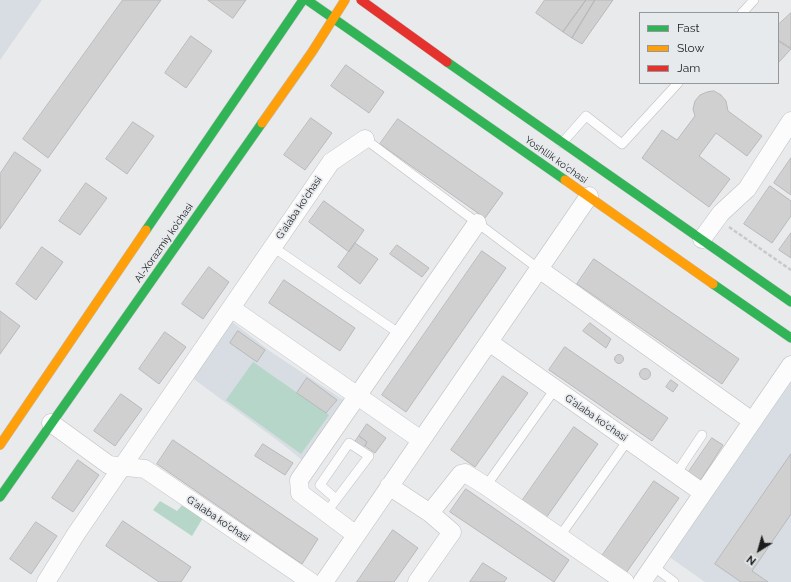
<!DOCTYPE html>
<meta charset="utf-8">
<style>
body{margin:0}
#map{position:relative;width:791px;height:582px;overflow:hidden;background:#e8eaec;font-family:Raleway,sans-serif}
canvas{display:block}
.legend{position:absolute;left:639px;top:12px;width:140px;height:72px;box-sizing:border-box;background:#e7eaed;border:1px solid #95989a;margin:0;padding:5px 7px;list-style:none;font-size:12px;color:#1b1c1d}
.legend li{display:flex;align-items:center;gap:8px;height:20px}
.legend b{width:20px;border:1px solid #95989a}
.north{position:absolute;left:739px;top:530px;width:40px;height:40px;-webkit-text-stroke:3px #e7eaed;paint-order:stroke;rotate:217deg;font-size:11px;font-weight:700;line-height:16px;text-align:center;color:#1b1c1d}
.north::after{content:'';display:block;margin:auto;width:14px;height:18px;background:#1b1c1d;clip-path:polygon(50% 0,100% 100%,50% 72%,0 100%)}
</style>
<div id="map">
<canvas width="791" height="582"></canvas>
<ul class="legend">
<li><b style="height:5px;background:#30b455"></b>Fast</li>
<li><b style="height:5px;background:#ff9f0a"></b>Slow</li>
<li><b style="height:5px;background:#e5322d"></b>Jam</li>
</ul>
<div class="north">N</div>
</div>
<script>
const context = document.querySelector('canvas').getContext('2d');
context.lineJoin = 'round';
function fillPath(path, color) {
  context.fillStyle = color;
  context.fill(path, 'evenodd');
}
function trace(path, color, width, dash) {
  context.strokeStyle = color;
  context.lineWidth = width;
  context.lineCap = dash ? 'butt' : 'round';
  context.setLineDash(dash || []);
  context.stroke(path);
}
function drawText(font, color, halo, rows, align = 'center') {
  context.font = font + ' Raleway,sans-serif';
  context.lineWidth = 3.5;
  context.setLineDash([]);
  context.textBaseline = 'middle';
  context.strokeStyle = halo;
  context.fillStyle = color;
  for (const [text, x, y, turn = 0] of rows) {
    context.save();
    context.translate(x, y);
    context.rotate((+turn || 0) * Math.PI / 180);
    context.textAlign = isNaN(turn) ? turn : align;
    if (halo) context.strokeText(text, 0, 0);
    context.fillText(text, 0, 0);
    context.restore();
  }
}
const built = new Path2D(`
 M0 0H42L0 60Z
 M231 321 271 352 345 401 302 460 281 443 191 377Z
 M791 378V582H705L668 556Z`);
const green = new Path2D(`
 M253 362 329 415 301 454 226 400Z
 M160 501 177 511 184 503 204 516 192 536 153 510Z`);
const building = new Path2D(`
 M123 0H161L48 158 23 139Z
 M208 0H246L233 18Z
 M545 0H586L563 32 536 13Z
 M586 0H595L572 38 563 32Z
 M595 0H613L582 44 572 38Z
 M791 13V48L778 40V25Z
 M191 36 212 51 186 88 165 73Z
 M778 41 791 49 779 62 778 61Z
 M346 65 384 92 369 113 331 86Z
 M714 91 721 95 726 101 728 111 762 136 747 156 716 133 699 156 730 179 709 207 642 158 662 130 677 140 695 116 693 109 695 101 700 95 707 92Z
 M311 118 332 133 305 170 284 155Z
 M398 119 503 193 485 218 380 144Z
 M133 122 154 136 127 174 106 159Z
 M15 152 41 170 0 229V174Z
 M791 158V195L774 183Z
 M86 183 107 198 80 235 59 221Z
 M770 186 791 201V216L772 243 744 224Z
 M324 201 364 230 349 252 309 222Z
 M791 233V258L779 250Z
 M355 243 378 259 360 284 338 267Z
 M397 245 429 268 422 277 390 254Z
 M42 247 63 262 36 300 16 284Z
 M482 251 506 268 406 412 382 395Z
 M594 259 739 359 722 384 577 284Z
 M209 267 229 282 203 319 182 304Z
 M284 280 355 328 340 351 269 303Z
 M0 311 20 326 0 354Z
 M590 323 611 339 606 348 583 331Z
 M238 331 265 350 257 362 230 343Z
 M165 332 186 347 159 384 139 369Z
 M565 347 668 418 652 441 549 370Z
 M614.5 359a4.5 4.5 0 1 1 9 0a4.5 4.5 0 1 1-9 0Z
 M639.5 374a5.5 5.5 0 1 1 11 0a5.5 5.5 0 1 1-11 0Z
 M503 376 528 393 475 467 451 450Z
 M307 378 337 400 326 413 297 393Z
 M671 380 678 385 673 392 666 387Z
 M121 394 142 409 115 446 94 431Z
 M367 424 386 438 375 453 365 446 367 442 359 436Z
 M574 427 598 444 546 518 522 501Z
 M359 436 367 442 363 448 355 442Z
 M712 438 723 445 700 481 688 473Z
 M173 440 318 539 302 564 157 464Z
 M263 444 293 463 285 475 255 456Z
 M791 454V514L752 571 768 582H741L715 564Z
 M78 460 99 475 73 512 52 498Z
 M654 481 679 498 626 573 602 556Z
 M466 489 569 560 554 582 450 512Z
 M123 521 191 567 181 582H159L106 546Z
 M36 522 57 536 31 574 10 559Z
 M393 530 418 548 394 582H357Z
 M483 563 507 578 504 582H470Z`);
const path = new Path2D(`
 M729 227 791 270`);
const lane = new Path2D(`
 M742 13 754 0
 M365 139 539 269
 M562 143 586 116 622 144 678 83
 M273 247 400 334
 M676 474 702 435
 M486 486 555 389
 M326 513 369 456 349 443 320 485 336 499
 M560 536 628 440
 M653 566 674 582`);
const street = new Path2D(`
 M702 239 721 213 747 189 791 121
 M539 269 752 421
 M231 308 421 440
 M489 342 703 493
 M51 423 109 465 145 469 311 582
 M389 486 430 513 452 532 417 582
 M430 513 461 474 465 473 486 486 625 582
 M356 535 300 493 299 480 477 223
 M46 582 76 534 331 162 365 139
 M324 582 589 196
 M642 582 791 365`);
const fast = new Path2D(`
 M307 0 565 180
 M447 62 791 302
 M146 230 303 0
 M713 284 791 338
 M0 497 262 123`);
const slow = new Path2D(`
 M262 123 312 52 345 0
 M565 180 713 284
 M0 445 146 230`);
const jam = new Path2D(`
 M361 0 447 62`);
const streetNames = [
 ["Yoshllik ko'chasi",556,160,35],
 ["G'alaba ko'chasi",299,208,-56],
 ["Al-Xorazmiy ko’chasi",164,243,-55],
 ["G'alaba ko'chasi",596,418,35],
 ["G'alaba ko'chasi",218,519,34]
];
fillPath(built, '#d7dde2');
fillPath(green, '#b5d6c8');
fillPath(building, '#d0d0d1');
trace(building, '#b9b8ba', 1);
trace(lane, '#bebfc1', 10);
trace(street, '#bebfc1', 19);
trace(fast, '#bebfc1', 10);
trace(slow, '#bebfc1', 10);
trace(jam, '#bebfc1', 10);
trace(path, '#c9c9ca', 2.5, [4, 2]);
trace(lane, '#fcfcfc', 9);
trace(street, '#fcfcfc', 18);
trace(fast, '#30b455', 9);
trace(slow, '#ff9f0a', 9);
trace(jam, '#e5322d', 9);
drawText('10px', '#1b1c1d', '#e7eaed', streetNames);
</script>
